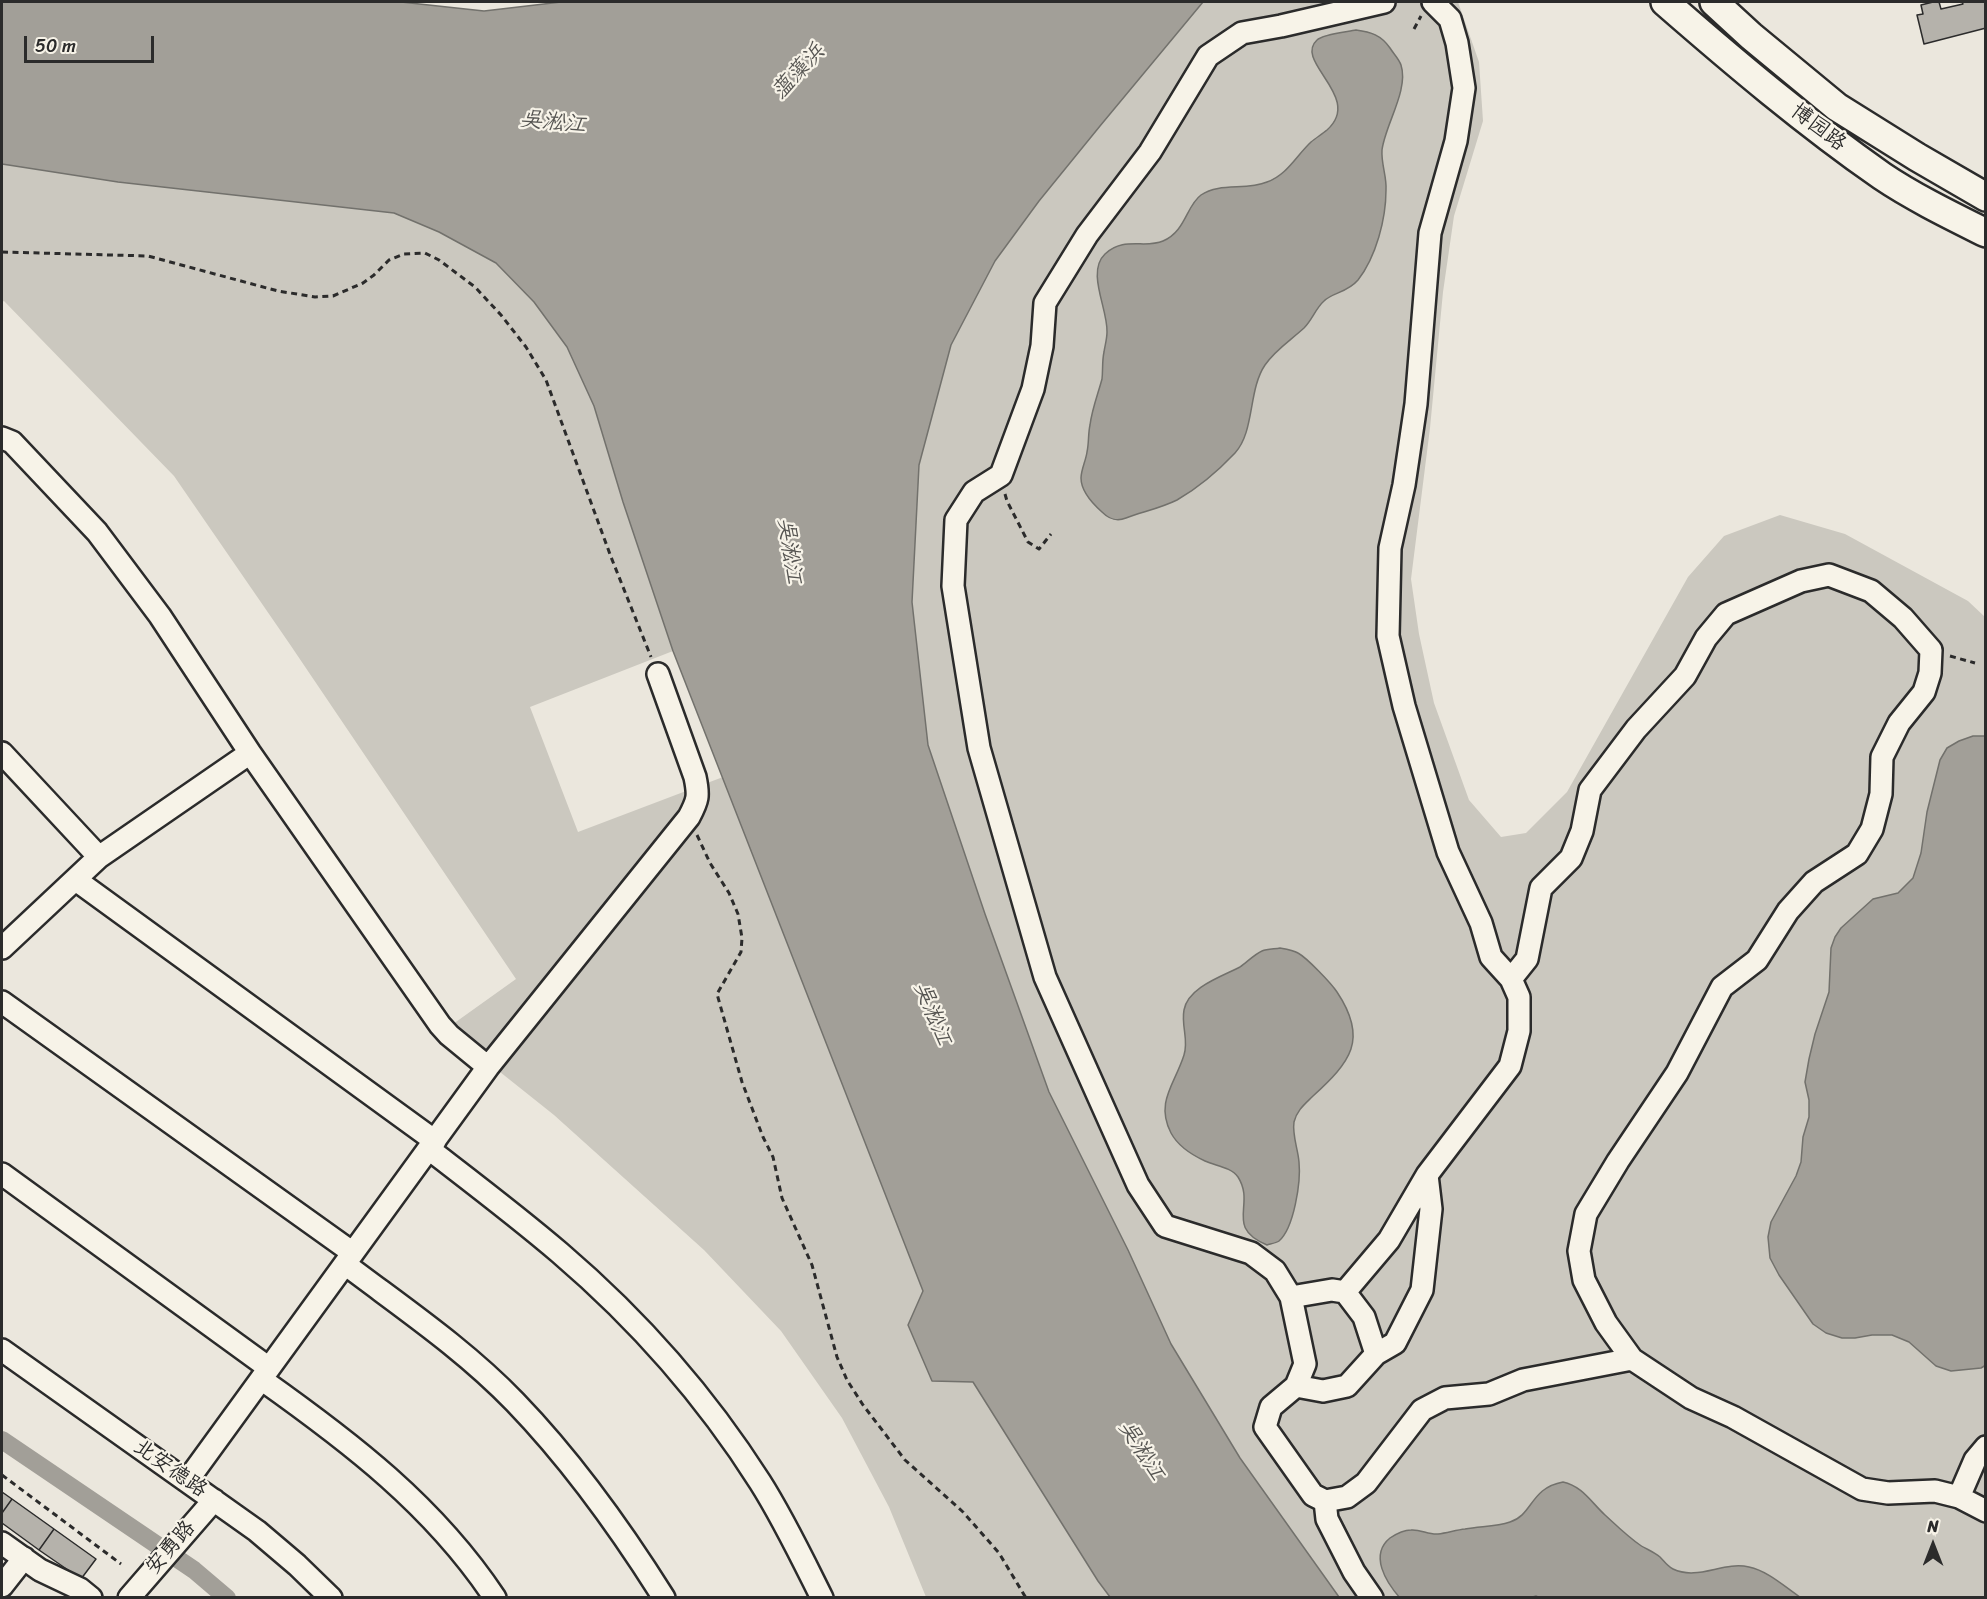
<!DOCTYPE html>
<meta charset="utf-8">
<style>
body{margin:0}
#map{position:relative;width:1987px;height:1599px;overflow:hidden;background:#ebe7dd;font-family:Sriracha,sans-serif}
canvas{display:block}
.frame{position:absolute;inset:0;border:3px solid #2b2b2b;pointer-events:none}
.north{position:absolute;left:1903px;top:1515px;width:60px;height:60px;-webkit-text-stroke:4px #f7f3e8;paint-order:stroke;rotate:0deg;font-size:16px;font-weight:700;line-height:24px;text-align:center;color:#2b2b2b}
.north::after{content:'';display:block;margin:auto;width:21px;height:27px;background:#2b2b2b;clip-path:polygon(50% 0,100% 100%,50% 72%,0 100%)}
.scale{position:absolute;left:24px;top:36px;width:130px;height:27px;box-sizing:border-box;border:3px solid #2b2b2b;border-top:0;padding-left:8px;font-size:18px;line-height:21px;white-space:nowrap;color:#2b2b2b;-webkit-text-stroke:4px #f7f3e8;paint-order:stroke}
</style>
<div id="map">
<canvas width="1987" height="1599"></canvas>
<div class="frame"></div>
<div class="north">N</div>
<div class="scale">50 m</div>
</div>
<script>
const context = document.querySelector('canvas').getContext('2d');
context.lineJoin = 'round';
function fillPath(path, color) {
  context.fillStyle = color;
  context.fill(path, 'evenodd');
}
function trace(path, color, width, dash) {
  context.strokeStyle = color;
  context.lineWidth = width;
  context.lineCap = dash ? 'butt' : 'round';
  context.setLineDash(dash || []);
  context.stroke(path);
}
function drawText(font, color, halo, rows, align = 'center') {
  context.font = font + ' Sriracha,"LXGW WenKai TC",sans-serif';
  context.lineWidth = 4.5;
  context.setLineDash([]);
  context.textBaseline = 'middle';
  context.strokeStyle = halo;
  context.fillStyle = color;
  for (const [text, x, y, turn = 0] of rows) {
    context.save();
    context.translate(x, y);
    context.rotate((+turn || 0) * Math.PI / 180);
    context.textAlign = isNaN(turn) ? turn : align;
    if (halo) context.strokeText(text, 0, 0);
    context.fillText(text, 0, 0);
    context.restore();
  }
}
const green = new Path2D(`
 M1203 2H1458L1479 62 1483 121 1454 216 1443 292 1430 428 1411 579 1419 634 1434 703 1469 800 1501 837 1526 833 1567 792 1688 577 1724 536 1780 515 1845 534 1968 601 1985 617V1597H1339L1240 1458 1171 1344 1128 1250 1049 1092 985 914 928 745 912 602 919 465 951 345 995 261 1039 201 1100 126Z
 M2 164 118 182 394 213 439 232 496 263 534 302 567 347 594 406 623 502 673 651 530 707 578 832 723 777 923 1291 908 1325 973 1382 1098 1581 1110 1597H926L889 1507 842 1418 781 1331 704 1250 554 1115 446 1029 516 979 289 643 174 476 4 301 2 302Z`);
const water = new Path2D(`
 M2 2H401L484 11 561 2H1203L1100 126 1039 201 995 261 951 345 919 465 912 602 928 745 985 914 1049 1092 1128 1250 1171 1344 1240 1458 1339 1597H1110L1098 1581 973 1382 932 1381 908 1325 923 1291 673 651 623 502 594 406 567 347 534 302 496 263 439 232 394 213 118 182 2 164Z
 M1356 30C1371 32 1381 35 1390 48 1393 53 1399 59 1401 65 1409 90 1385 125 1382 150 1381 164 1387 177 1386 190 1386 219 1376 257 1358 280 1347 293 1333 292 1324 301 1316 308 1312 320 1304 328 1291 340 1275 350 1265 365 1248 390 1255 431 1235 453 1218 471 1198 488 1177 500 1161 508 1142 512 1126 518 1116 522 1109 519 1102 512 1093 504 1081 491 1081 478 1081 470 1086 460 1087 452 1089 443 1088 434 1090 425 1092 409 1098 394 1102 379 1103 370 1102 361 1104 352 1105 345 1107 339 1107 332 1108 309 1086 272 1105 254 1124 236 1145 249 1163 241 1186 231 1186 206 1201 195 1220 182 1246 191 1267 182 1287 175 1296 156 1311 142 1316 138 1322 134 1327 130 1364 97 1293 62 1317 40 1323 34 1346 32 1356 30Z
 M1973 736H1986V1365L1981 1368 1951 1371 1936 1366 1909 1342 1892 1335H1872L1855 1338H1842L1826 1333 1813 1324 1779 1275 1770 1258 1768 1237 1771 1222 1796 1176 1801 1162 1803 1137 1809 1117V1100L1805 1082 1809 1059 1815 1034 1829 992 1831 948 1835 937 1841 928 1873 899 1898 893 1913 878 1921 853 1927 812 1940 760 1947 748 1959 741Z
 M1280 948C1286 949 1293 950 1298 953 1307 958 1331 983 1337 992 1369 1040 1350 1062 1313 1096 1305 1104 1297 1110 1294 1122 1292 1135 1298 1149 1299 1162 1301 1182 1294 1228 1279 1241 1276 1243 1270 1244 1267 1245 1224 1227 1256 1205 1238 1177 1231 1167 1216 1166 1205 1161 1192 1155 1178 1146 1171 1133 1155 1102 1175 1084 1184 1055 1189 1040 1181 1026 1184 1010 1188 987 1223 976 1240 967 1247 962 1255 954 1262 951 1267 949 1275 949 1280 948Z
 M1563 1482C1582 1486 1591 1502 1605 1515 1616 1525 1628 1537 1640 1545 1646 1549 1654 1552 1660 1557 1664 1561 1667 1566 1673 1569 1698 1581 1723 1561 1749 1567 1768 1571 1785 1587 1800 1597L1540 1598 1536 1596 1529 1598H1400C1386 1582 1369 1555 1390 1538 1396 1534 1404 1530 1411 1530 1420 1529 1429 1535 1438 1534 1447 1533 1456 1530 1465 1529 1480 1526 1495 1527 1510 1522 1533 1515 1530 1488 1563 1482Z`);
const canal = new Path2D(`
 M2 1440 194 1570 227 1598`);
const building = new Path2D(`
 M1933 2H1939L1941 9 1963 4 1962 2H1986V28L1924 44 1917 15 1923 14 1921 5Z
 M2 1492 12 1499 2 1513Z
 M12 1499 54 1529 39 1550 2 1523V1513Z
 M54 1529 96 1559 81 1579 39 1550Z`);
const path = new Path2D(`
 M1414 29 1421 16
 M2 252 148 256 278 291 315 297 333 296 363 283 374 275 389 260 404 254 425 253 439 260 475 287 501 315 526 347 546 380 611 557 651 657
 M1005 494 1007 501 1028 542 1039 549 1051 534
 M1950 656 1975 663
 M697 835 710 863 729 893 738 914 742 938 741 952 717 994 742 1082 763 1137 773 1157 782 1198 812 1265 837 1357 847 1380 863 1405 905 1460 963 1512 999 1553 1026 1598
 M2 1475 121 1564`);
const minor = new Path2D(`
 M1384 2 1281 26 1242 33 1208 56 1150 152 1087 235 1045 303 1042 346 1033 389 1001 475 974 492 956 520 953 586 979 748 1045 977 1138 1185 1165 1226 1251 1253 1275 1271 1291 1297 1305 1364 1296 1386 1271 1407 1265 1427 1313 1495 1325 1501 1347 1497 1366 1483 1422 1410 1445 1398 1489 1394 1523 1380 1632 1359
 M2 438 12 442 97 532 160 616 250 753 440 1025 449 1035 488 1067 187 1481
 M2 753 99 857
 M76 880 435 1141
 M2 948 99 857 250 753
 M1511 979 1527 959 1541 888 1571 858 1582 831 1590 790 1636 729 1685 676 1706 638 1726 614 1801 581 1829 575 1871 591 1903 618 1931 650 1930 673 1924 692 1899 723 1882 757 1881 794 1872 829 1857 854 1814 882 1788 911 1757 960 1722 987 1677 1073 1618 1161 1586 1214 1579 1251 1584 1280 1606 1323 1632 1359 1691 1398 1733 1417 1862 1489 1888 1493 1935 1491 1959 1497 1986 1511
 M2 1002 353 1253
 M488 1067 689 817C698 800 699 796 695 777L658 674
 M429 1149C473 1183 518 1217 560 1253 636 1318 706 1397 760 1482 783 1518 802 1558 822 1598
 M2 1174 269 1368
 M345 1264C403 1308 464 1349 515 1402 572 1461 620 1528 664 1598
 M1345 1292 1389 1240 1427 1175 1510 1066 1519 1031V997L1511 979 1491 957 1481 923 1448 852 1404 706 1388 636 1390 548 1404 485 1416 404 1430 233 1456 141 1464 88 1457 43 1450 19 1433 2
 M1291 1297 1332 1290 1345 1292 1364 1317 1376 1354 1347 1386 1323 1391 1296 1386
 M2 1350 257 1531 297 1565 331 1598
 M1376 1354 1395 1343 1422 1290 1431 1209 1427 1175
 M261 1379C350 1442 434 1506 495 1598
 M1959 1497 1975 1460 1986 1447
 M1325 1501 1327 1519 1354 1572 1372 1598
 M2 1543 40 1570 80 1589 91 1598
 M2 1586 24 1558
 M129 1598 214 1500`);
const major = new Path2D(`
 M1665 2C1735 63 1806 123 1882 176 1913 197 1952 216 1986 233
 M1714 2 1751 36 1837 107 1917 157 1986 197`);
const streetNames = [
 ["博园路",1818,128,37],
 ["北安德路",170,1469,35],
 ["安勇路",171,1548,-49]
];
const waterNames = [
 ["蕰藻浜",799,72,-47],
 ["吴淞江",553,123,6],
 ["吴淞江",789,551,82],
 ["吴淞江",932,1014,68],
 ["吴淞江",1141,1451,58]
];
fillPath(green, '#cbc8bf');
fillPath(water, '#a29f98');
trace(water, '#72716c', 1.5);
trace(canal, '#a29f98', 18);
fillPath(building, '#b5b2ab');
trace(building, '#2b2b2b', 1.5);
trace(minor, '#2b2b2b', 26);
trace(major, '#2b2b2b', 32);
trace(path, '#2b2b2b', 3, [6, 4.5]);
trace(minor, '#f7f3e8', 21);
trace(major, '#f7f3e8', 27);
drawText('21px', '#2b2b2b', '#f7f3e8', streetNames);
drawText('italic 22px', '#555451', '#f7f3e8', waterNames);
</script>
